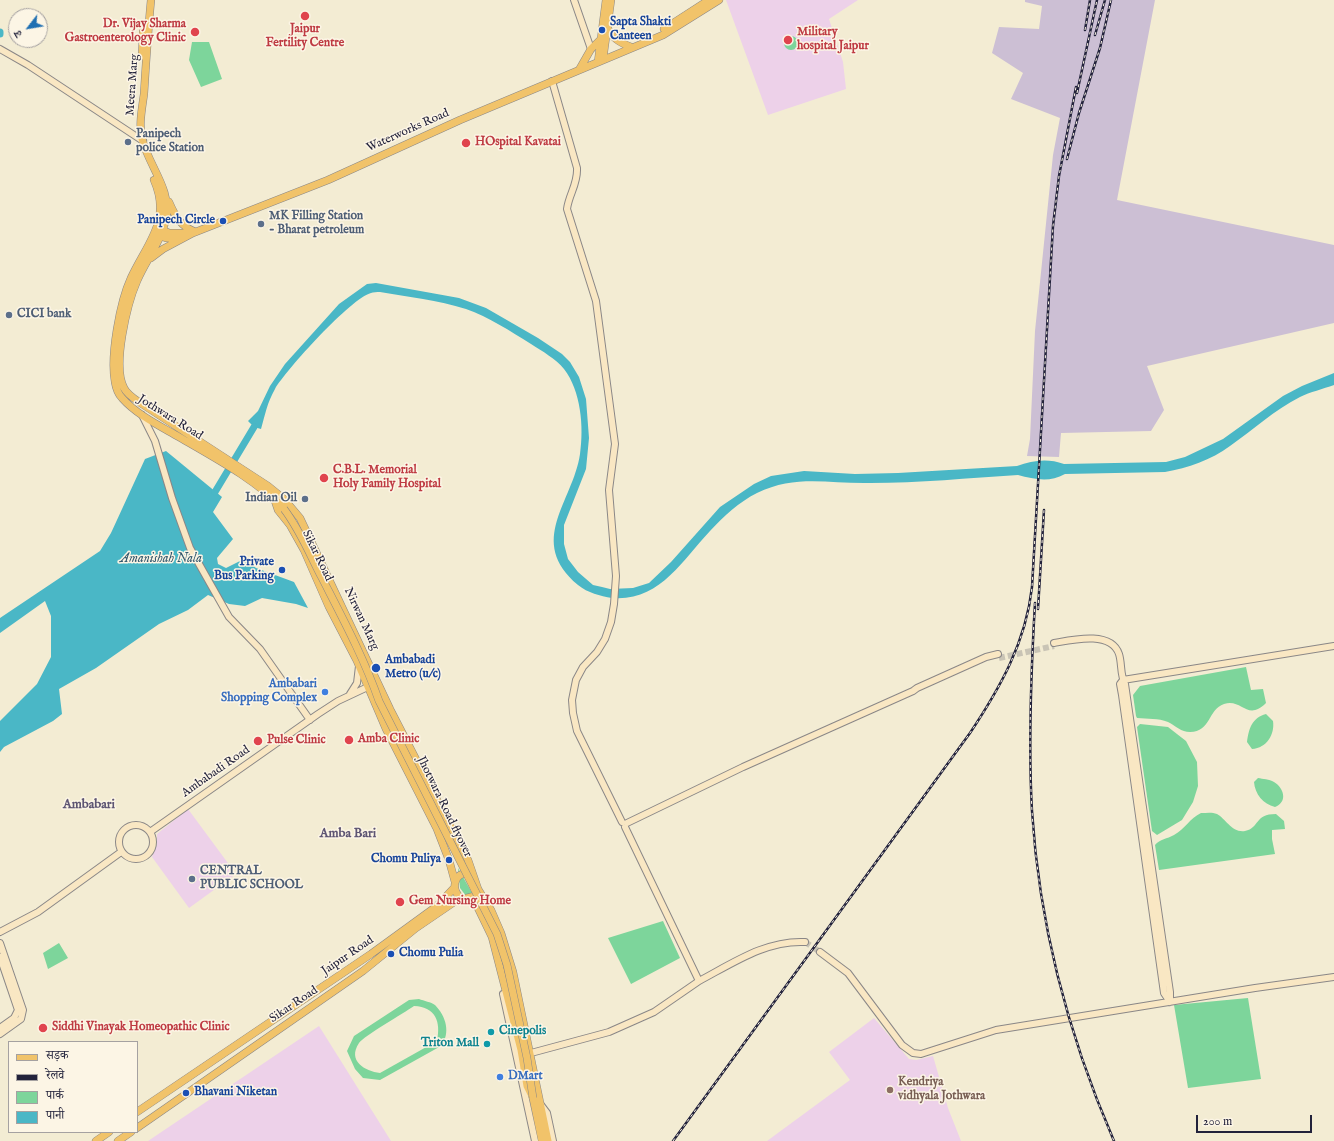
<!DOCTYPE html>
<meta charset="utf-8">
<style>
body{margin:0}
#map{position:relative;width:1334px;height:1141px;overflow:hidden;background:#f3ecd3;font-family:"IM FELL English","Noto Serif Devanagari",serif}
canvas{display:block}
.legend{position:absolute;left:8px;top:1041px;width:130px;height:92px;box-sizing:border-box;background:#fcf5e5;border:1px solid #a5a1a1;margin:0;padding:5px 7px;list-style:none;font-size:12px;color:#22223b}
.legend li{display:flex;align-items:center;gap:8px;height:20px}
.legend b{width:20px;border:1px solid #a5a1a1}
.north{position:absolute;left:8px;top:8px;width:40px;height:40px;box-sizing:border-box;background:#fcf5e5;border:1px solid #a5a1a1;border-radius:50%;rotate:239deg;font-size:11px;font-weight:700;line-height:16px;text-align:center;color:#22223b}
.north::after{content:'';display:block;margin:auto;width:14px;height:18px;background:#1f6fb2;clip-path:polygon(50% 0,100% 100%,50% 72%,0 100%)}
.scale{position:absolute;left:1196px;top:1115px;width:116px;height:18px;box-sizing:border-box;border:2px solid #22223b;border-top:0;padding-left:5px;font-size:12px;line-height:14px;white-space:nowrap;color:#22223b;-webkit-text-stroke:3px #fcf5e5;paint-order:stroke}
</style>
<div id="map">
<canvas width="1334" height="1141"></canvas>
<ul class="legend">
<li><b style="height:5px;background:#f1c36a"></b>सड़क</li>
<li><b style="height:5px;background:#22223b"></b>रेलवे</li>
<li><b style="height:11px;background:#7dd59b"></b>पार्क</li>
<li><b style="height:11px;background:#4ab7c6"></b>पानी</li>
</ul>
<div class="north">उ</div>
<div class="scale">200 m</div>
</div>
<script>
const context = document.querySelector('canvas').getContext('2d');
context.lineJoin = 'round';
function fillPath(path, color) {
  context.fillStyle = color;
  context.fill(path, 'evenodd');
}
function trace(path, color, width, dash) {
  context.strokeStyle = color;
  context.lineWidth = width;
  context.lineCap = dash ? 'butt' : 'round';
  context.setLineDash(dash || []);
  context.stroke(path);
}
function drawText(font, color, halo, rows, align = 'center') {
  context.font = font + ' "IM FELL English",serif';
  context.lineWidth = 3;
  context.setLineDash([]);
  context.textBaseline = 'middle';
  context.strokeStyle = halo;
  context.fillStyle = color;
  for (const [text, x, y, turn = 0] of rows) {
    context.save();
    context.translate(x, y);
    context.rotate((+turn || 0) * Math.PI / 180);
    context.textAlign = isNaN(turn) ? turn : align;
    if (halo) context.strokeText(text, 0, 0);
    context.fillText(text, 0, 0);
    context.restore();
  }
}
const built = new Path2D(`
 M726 0H858L829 19 843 62 846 89 768 115Z
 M188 809 236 874 189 908 152 857 157 844V834Z
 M874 1018 909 1059 916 1060 933 1056 948 1108 961 1141H767L850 1080 829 1052Z
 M319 1026 391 1141H148Z`);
const industrial = new Path2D(`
 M1025 0H1155L1117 200 1334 245V323L1147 366 1164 410 1151 431 1061 433 1059 457 1027 456 1030 439 1035 331 1053 155 1060 118 1011 99 1023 73 992 53 999 27 1039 29 1042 6 1025 2Z`);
const green = new Path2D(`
 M784 43a7 7 0 1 1 14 0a7 7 0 1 1-14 0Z
 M192 42H209L222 79 201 87 189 60Z
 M1246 667 1251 690 1263 689 1266 703C1247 722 1242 698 1224 704 1208 709 1211 732 1190 732 1181 732 1176 726 1168 722 1158 718 1148 719 1137 718L1136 716 1133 695 1140 686Z
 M1266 714 1273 721C1275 734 1267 748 1252 749L1247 742C1249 728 1252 718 1266 714Z
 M1140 724 1168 727 1186 741 1197 762 1198 786 1193 802 1182 820 1157 835 1152 831 1137 727Z
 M1258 778C1263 779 1269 779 1274 782 1284 788 1288 802 1275 807 1263 804 1255 794 1254 782Z
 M1201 813C1207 813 1212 812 1217 814 1226 819 1232 833 1245 831 1260 828 1254 814 1276 814L1284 821 1285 829 1272 830V839L1275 854 1159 870 1155 845C1160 839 1167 839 1174 835 1185 829 1190 818 1201 813Z
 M458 868 472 893 470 896H466L460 888Z
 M663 921 680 958 631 984 608 938Z
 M59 943 68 958 48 969 43 953Z
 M1248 998 1261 1079 1188 1088 1174 1005Z
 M419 999C424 1001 431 1002 435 1005 446 1016 451 1033 441 1046L380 1080 363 1078 355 1069 347 1051 354 1036 409 1000ZM414 1006C436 1007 441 1022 437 1041L380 1073C365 1071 347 1061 359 1043 364 1036 404 1013 414 1006Z`);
const water = new Path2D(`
 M376 283 459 298 486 308 538 338 562 354 570 362 579 377 586 399 589 438 586 469 564 525V544L568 559 578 572 593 585 602 587 610 589 633 588 649 583 671 562 720 507 754 484 771 476 804 471 855 474 898 473 1017 466C1033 460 1048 458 1064 464L1166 462 1185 457 1223 439 1283 396 1302 386 1334 373V385C1323 389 1310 392 1300 397 1274 410 1253 430 1230 446 1211 460 1188 468 1165 472L1065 474C1049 483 1034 479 1018 475 969 478 919 483 870 483 829 484 796 474 757 493 739 502 724 516 710 531 682 561 659 602 612 598 600 596 588 593 578 585 526 541 573 502 580 454 584 427 581 391 564 369 556 359 542 351 531 344 510 331 489 317 466 309 438 300 408 297 380 292 377 292 373 292 371 293 351 298 286 370 275 389 267 403 265 415 261 429L254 427 248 421 258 411 270 386 285 364 339 304 367 284Z
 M166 451 222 497 213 512 233 539 217 558 218 564 226 568 244 559 256 568 294 582 308 608 296 604 262 598 245 606 229 604 208 595 188 610 159 624 96 668 59 689 62 714 53 721 4 747 0 752V721L37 684 51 657V616L45 601 0 633V618L100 551 111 533 145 459Z`);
const river = new Path2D(`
 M0 32V34
 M215 492 254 427`);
const secondaryTunnel = new Path2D(`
 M999 658 1054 646
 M805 942 820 952`);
const secondary = new Path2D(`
 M574 0 591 49
 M0 49 28 65 143 141
 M552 81 577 168C578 184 569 194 567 209L596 301 615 444 609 490 616 576 614 604 611 622 605 639 597 652 583 667 576 680 572 700 573 713 577 731 622 822
 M142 415 155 441 172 498 190 548 229 617 260 649 310 720
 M1054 643C1071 640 1111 630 1119 654 1122 663 1120 675 1125 684L1170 992V1002
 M1123 680 1120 684 1122 695 1164 993 1170 1002
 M1123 680 1334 646
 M350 694 357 683 359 666
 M627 823 743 767 913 691 917 688 986 657 998 654
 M119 842a17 17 0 1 1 34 0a17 17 0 1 1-34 0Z
 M625 827 699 981C733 963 766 940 805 942
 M150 832 318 714 338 701 372 685
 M0 932 38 912 121 852
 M0 943 23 1010 21 1019 0 1034
 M820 952 848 973 902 1045 913 1053 921 1054 996 1030 1255 988 1334 977
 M0 957 18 1010 14 1018 0 1028
 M503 994 535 1141
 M531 1053 609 1032 654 1012 699 981
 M541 1105 547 1113 553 1141`);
const primary = new Path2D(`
 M151 0C148 31 146 62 144 94 142 109 138 127 143 142 150 167 172 191 166 219 161 242 146 260 137 281 127 304 112 366 124 388 127 394 133 398 139 402L268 486 284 499 300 518 390 709 468 860 478 889 491 910 501 933 513 972 548 1141
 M607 27C613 39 619 42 631 47
 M664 29 709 0
 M142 56 143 32
 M603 59 611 0
 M598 62 606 0
 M579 70 591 49 601 39
 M154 180C172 221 147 243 131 278 120 302 110 356 115 382 116 388 118 394 122 398 137 415 160 426 179 437 215 458 255 479 284 509
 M169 202C175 216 181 227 196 232
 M160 229 169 233H189
 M158 235 166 238 181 239
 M151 258 163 249 193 233 328 180 460 120 663 35 719 0
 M275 501 278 510 290 525 304 550 329 607 357 661 386 729 437 829 449 860 455 882
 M470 875C454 868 449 893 463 899L475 896
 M471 898 478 908 492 937 521 1050 527 1086 533 1098 542 1141
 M137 1112 371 954 437 906 454 888
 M137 1128 363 971 416 928 460 898
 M96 1141 109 1132
 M118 1141 131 1132`);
const rail = new Path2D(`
 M1085 30 1090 0
 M1095 35 1105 0
 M1077 93 1097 0
 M1067 159 1079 113 1100 48 1111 0
 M1035 603C1031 672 1028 742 1032 811 1039 924 1069 1037 1114 1141
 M1038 609 1044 510
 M673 1141 970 733C1000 688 1026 642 1032 587L1053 226 1059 176 1076 87`);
const primaryBridge = new Path2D(`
 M284 509C300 530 310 555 322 578 343 619 364 658 379 701L497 934 507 965 527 1058 533 1098`);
const markers = [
 [305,16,5,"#e0444e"],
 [602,30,4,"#1a4fb4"],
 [195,32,5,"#e0444e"],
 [788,40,5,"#e0444e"],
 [128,142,4,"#5c6f8a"],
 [466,143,5,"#e0444e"],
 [223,221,4,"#1a4fb4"],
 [261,224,4,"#5c6f8a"],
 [9,315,4,"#5c6f8a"],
 [324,478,5,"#e0444e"],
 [305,499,4,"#5c6f8a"],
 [282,570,4,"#1a4fb4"],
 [376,668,5,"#1a4fb4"],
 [325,692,4,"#3f7fe0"],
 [349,740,5,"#e0444e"],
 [258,741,5,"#e0444e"],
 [449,860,4,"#1a4fb4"],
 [192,879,4,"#5c6f8a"],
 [400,902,5,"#e0444e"],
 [391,954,4,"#1a4fb4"],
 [43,1028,5,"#e0444e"],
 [491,1032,4,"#0f9aa8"],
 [487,1044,4,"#0f9aa8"],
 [500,1077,4,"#3f7fe0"],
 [890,1090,4,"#8d6e63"],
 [186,1093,4,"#1a4fb4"]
];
const transitNames = [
 ["Sapta Shakti",610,23],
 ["Canteen",610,37],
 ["Panipech Circle",215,221,"right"],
 ["Private",274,563,"right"],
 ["Bus Parking",274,577,"right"],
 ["Ambabadi",385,661],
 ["Metro (u/c)",385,675],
 ["Chomu Puliya",441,860,"right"],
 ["Chomu Pulia",399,954],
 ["Bhavani Niketan",194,1093]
];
const healthNames = [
 ["Dr. Vijay Sharma",186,25,"right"],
 ["Gastroenterology Clinic",186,39,"right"],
 ["Jaipur",305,30,"center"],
 ["Fertility Centre",305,44,"center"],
 ["Military",797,33],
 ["hospital Jaipur",797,47],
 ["HOspital Kavatai",475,143],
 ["C.B.L. Memorial",333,471],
 ["Holy Family Hospital",333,485],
 ["Amba Clinic",358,740],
 ["Pulse Clinic",267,741],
 ["Gem Nursing Home",409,902],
 ["Siddhi Vinayak Homeopathic Clinic",52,1028]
];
const streetNames = [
 ["Meera Marg",133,85,-86],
 ["Waterworks Road",408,131,-24],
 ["Jothwara Road",170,418,32],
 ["Sikar Road",317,556,64],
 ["Nirwan Marg",361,619,65],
 ["Ambabadi Road",216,772,-35],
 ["Jhotwara Road flyover",444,807,64],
 ["Jaipur Road",348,956,-34],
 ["Sikar Road",294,1005,-34]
];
const serviceNames = [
 ["Panipech",136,135],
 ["police Station",136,149],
 ["MK Filling Station",269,217],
 ["- Bharat petroleum",269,231],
 ["CICI bank",17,315],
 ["Indian Oil",297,499,"right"],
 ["CENTRAL",200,872],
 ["PUBLIC SCHOOL",200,886]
];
const shopNames = [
 ["Ambabari",317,685],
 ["Shopping Complex",317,699],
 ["DMart",508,1077,"left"]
];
const cultureNames = [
 ["Cinepolis",499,1032],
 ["Triton Mall",479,1044,"right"]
];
const educationNames = [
 ["Kendriya",898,1083],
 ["vidhyala Jothwara",898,1097]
];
const waterNames = [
 ["Amanishah Nala",161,559]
];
const neighbourhoodNames = [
 ["Ambabari",89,805],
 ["Amba Bari",348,834]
];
fillPath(built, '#edd1e9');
fillPath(industrial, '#ccbfd4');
fillPath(green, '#7dd59b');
fillPath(water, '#4ab7c6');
trace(river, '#4ab7c6', 7);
trace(secondaryTunnel, '#c9c4b5', 6, [6, 3]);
trace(secondary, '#8a8787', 8);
trace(primary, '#8a8787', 8);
trace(secondary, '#f9e7c3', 6);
trace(primary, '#f1c36a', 7);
trace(rail, '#22223b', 2.5);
trace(rail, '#fcf5e5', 1, [3]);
trace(primaryBridge, '#8a8787', 8, []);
trace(primaryBridge, '#f1c36a', 7);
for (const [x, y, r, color] of markers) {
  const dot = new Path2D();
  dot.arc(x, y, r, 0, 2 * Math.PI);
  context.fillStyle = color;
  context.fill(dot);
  trace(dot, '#fcf5e5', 1.5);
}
drawText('bold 12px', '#164399', '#fcf5e5', transitNames, 'left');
drawText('bold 12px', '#be3a42', '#fcf5e5', healthNames, 'left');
drawText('12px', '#22223b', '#fcf5e5', streetNames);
drawText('bold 12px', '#4e5e75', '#fcf5e5', serviceNames, 'left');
drawText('bold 12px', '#366cbe', '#fcf5e5', shopNames, 'right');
drawText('bold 12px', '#0d838f', '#fcf5e5', cultureNames, 'left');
drawText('bold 12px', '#785e54', '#fcf5e5', educationNames, 'left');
drawText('italic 13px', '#30566c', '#fcf5e5', waterNames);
drawText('bold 13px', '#5e5573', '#fcf5e5', neighbourhoodNames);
</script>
